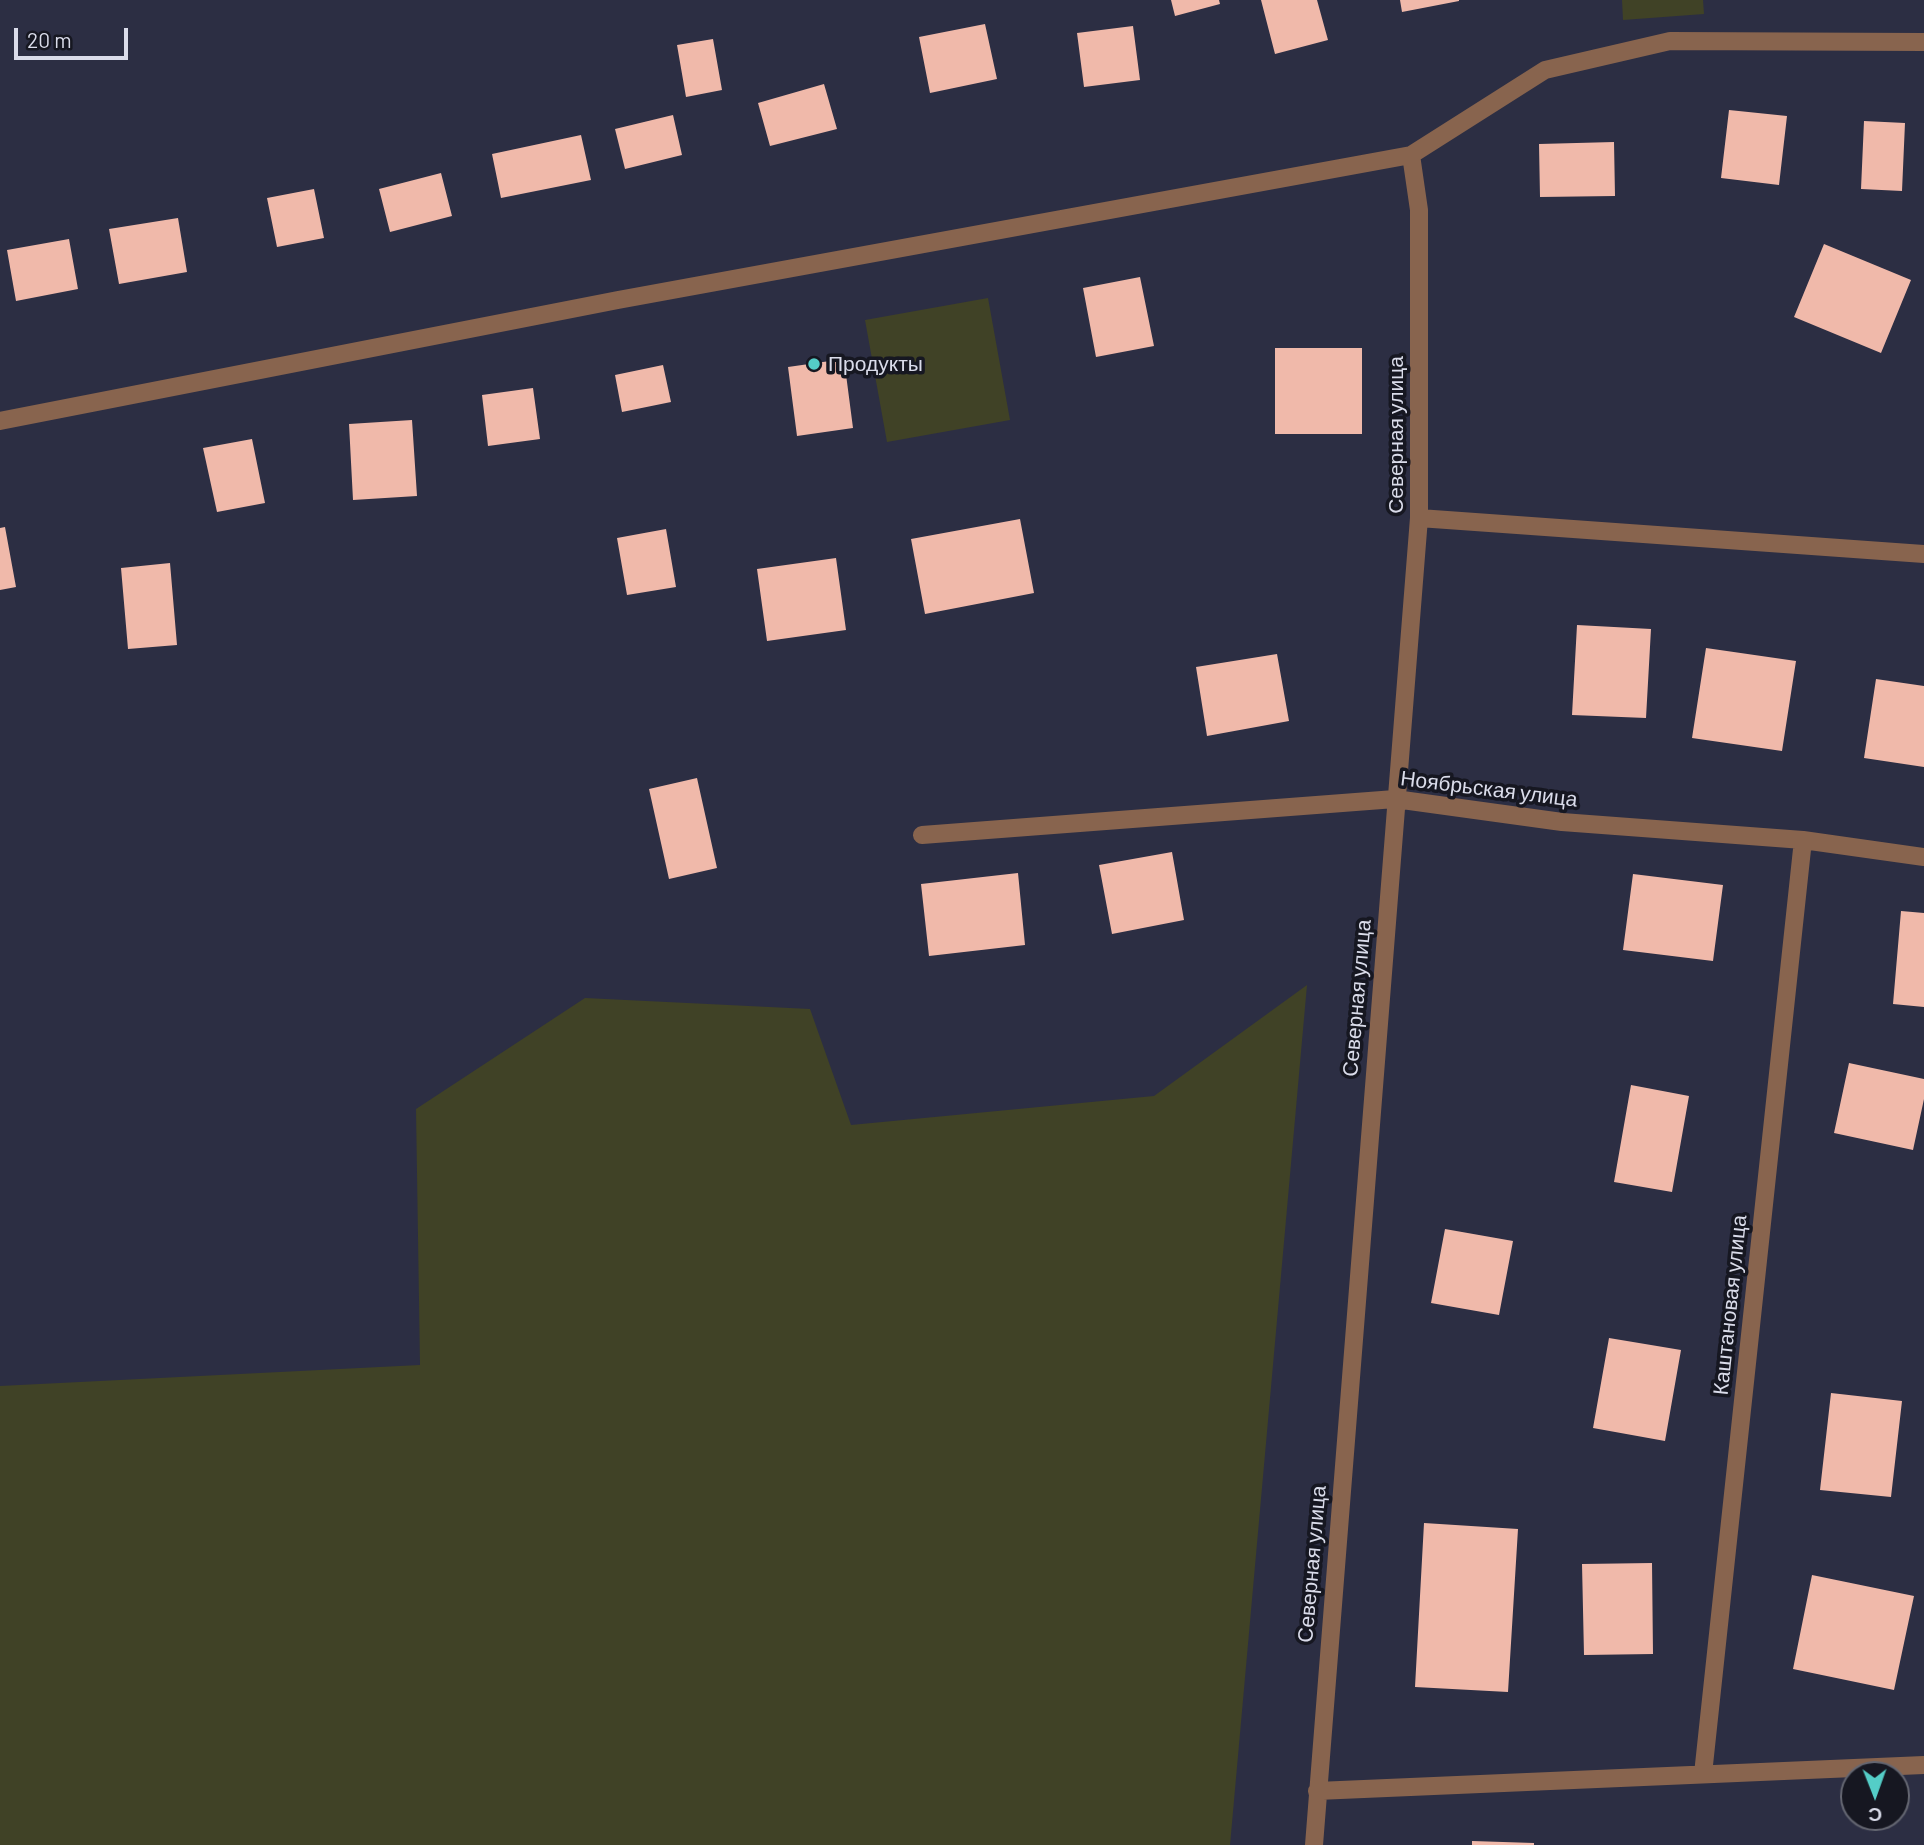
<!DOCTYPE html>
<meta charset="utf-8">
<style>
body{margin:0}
#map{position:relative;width:1924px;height:1845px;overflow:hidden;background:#2c2e43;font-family:Barlow,sans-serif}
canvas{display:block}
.north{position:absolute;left:1840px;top:1761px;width:70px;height:70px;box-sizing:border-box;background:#161721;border:2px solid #646671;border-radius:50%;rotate:179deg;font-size:19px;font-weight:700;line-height:28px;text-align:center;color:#dadcea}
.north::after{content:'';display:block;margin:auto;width:24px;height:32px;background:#54cdc7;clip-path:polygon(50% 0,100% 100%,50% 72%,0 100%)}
.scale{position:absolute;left:14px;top:28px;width:114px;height:32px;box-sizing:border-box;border:4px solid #dadcea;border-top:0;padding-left:9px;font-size:21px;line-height:24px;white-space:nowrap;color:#dadcea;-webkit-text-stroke:5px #161721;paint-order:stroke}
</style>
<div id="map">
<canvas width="1924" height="1845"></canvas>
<div class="north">С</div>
<div class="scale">20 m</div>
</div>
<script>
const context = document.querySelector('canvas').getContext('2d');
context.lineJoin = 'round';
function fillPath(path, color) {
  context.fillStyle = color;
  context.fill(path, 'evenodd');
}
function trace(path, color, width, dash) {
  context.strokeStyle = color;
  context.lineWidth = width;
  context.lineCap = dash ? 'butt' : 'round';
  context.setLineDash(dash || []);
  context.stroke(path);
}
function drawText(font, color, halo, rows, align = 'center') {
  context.font = font + ' Barlow,sans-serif';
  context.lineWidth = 7;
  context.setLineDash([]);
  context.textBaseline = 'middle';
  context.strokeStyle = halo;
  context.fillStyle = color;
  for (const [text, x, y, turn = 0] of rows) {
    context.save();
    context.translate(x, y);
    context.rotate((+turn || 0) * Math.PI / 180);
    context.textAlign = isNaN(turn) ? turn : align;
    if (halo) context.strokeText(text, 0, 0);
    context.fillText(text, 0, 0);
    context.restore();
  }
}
const green = new Path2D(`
 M1622 0H1703L1704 14 1623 20Z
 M988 298 1010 420 887 442 865 320Z
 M1307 985 1230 1845H0V1386L420 1365 416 1109 585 998 810 1009 851 1125 1154 1096Z`);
const building = new Path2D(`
 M1171 0H1219L1220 4 1175 16Z
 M1261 0H1317L1328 40 1275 54Z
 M1400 0H1459V1L1402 12Z
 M985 24 997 79 930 93 919 37Z
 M1133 26 1140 80 1084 87 1077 33Z
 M713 39 722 90 686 97 677 45Z
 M824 84 837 129 770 146 758 103Z
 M1729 110 1787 116 1779 185 1721 178Z
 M673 115 682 155 625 169 615 129Z
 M1864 121 1905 123 1902 191 1861 189Z
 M581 135 591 180 501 198 492 154Z
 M1614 142 1615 196 1540 197 1539 144Z
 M441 173 452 216 390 232 379 189Z
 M314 189 324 238 277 247 267 198Z
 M178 218 187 272 119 284 109 229Z
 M69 239 78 289 16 301 7 250Z
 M1824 244 1911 280 1881 353 1794 317Z
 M1140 277 1154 346 1096 357 1083 288Z
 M1275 348H1362V434H1275Z
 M844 359 853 428 797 436 788 367Z
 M663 365 671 402 622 412 615 375Z
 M533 388 540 439 488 446 482 395Z
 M412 420 417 496 353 500 349 424Z
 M252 439 265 503 217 512 203 448Z
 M1020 519 1034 593 925 614 911 539Z
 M5 527 16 587 0 590V528Z
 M666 529 676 587 627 595 617 538Z
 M836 558 846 630 767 641 757 569Z
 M170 563 177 645 128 649 121 568Z
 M1577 625 1651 629 1646 718 1572 715Z
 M1706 648 1796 661 1782 751 1692 738Z
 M1277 654 1289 721 1207 736 1196 667Z
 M1876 679 1924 686V767L1864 758Z
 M697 778 717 868 669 879 649 789Z
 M1172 852 1184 920 1112 934 1099 865Z
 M1018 873 1025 945 929 956 921 884Z
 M1633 874 1723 885 1713 961 1623 950Z
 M1901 911 1924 913V1007L1893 1004Z
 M1849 1063 1924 1079V1099L1913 1150 1834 1133Z
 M1631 1085 1689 1096 1672 1192 1614 1182Z
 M1445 1229 1513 1241 1499 1315 1431 1303Z
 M1609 1338 1681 1350 1665 1441 1593 1428Z
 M1831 1393 1902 1401 1891 1497 1820 1490Z
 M1424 1523 1518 1529 1508 1692 1415 1687Z
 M1652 1563 1653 1654 1584 1655 1582 1564Z
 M1812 1575 1914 1596 1894 1690 1793 1669Z
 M1472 1841 1534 1843V1845H1472Z`);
const minor = new Path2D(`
 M0 421 618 300 1411 155 1545 70 1670 41 1924 42
 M1419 518 1924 554
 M922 835 1395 799 1562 822 1803 840 1924 857
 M1703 1774 1803 840
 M1317 1791 1924 1765
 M1314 1845 1419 518V210L1411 155`);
const markers = [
 [814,364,7,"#54cdc7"]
];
const poiNames = [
 ["Продукты",828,364]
];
const streetNames = [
 ["Северная улица",1396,435,-90],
 ["Ноябрьская улица",1489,789,7],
 ["Северная улица",1357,998,-85],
 ["Каштановая улица",1730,1305,-84],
 ["Северная улица",1312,1564,-85]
];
fillPath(green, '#404226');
fillPath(building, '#f0b9aa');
trace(minor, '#88644e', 18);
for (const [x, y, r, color] of markers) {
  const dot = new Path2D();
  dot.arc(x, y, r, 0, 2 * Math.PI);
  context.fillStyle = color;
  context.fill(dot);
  trace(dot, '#161721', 2.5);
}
drawText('21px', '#dadcea', '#161721', poiNames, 'left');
drawText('21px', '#dadcea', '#161721', streetNames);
</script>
